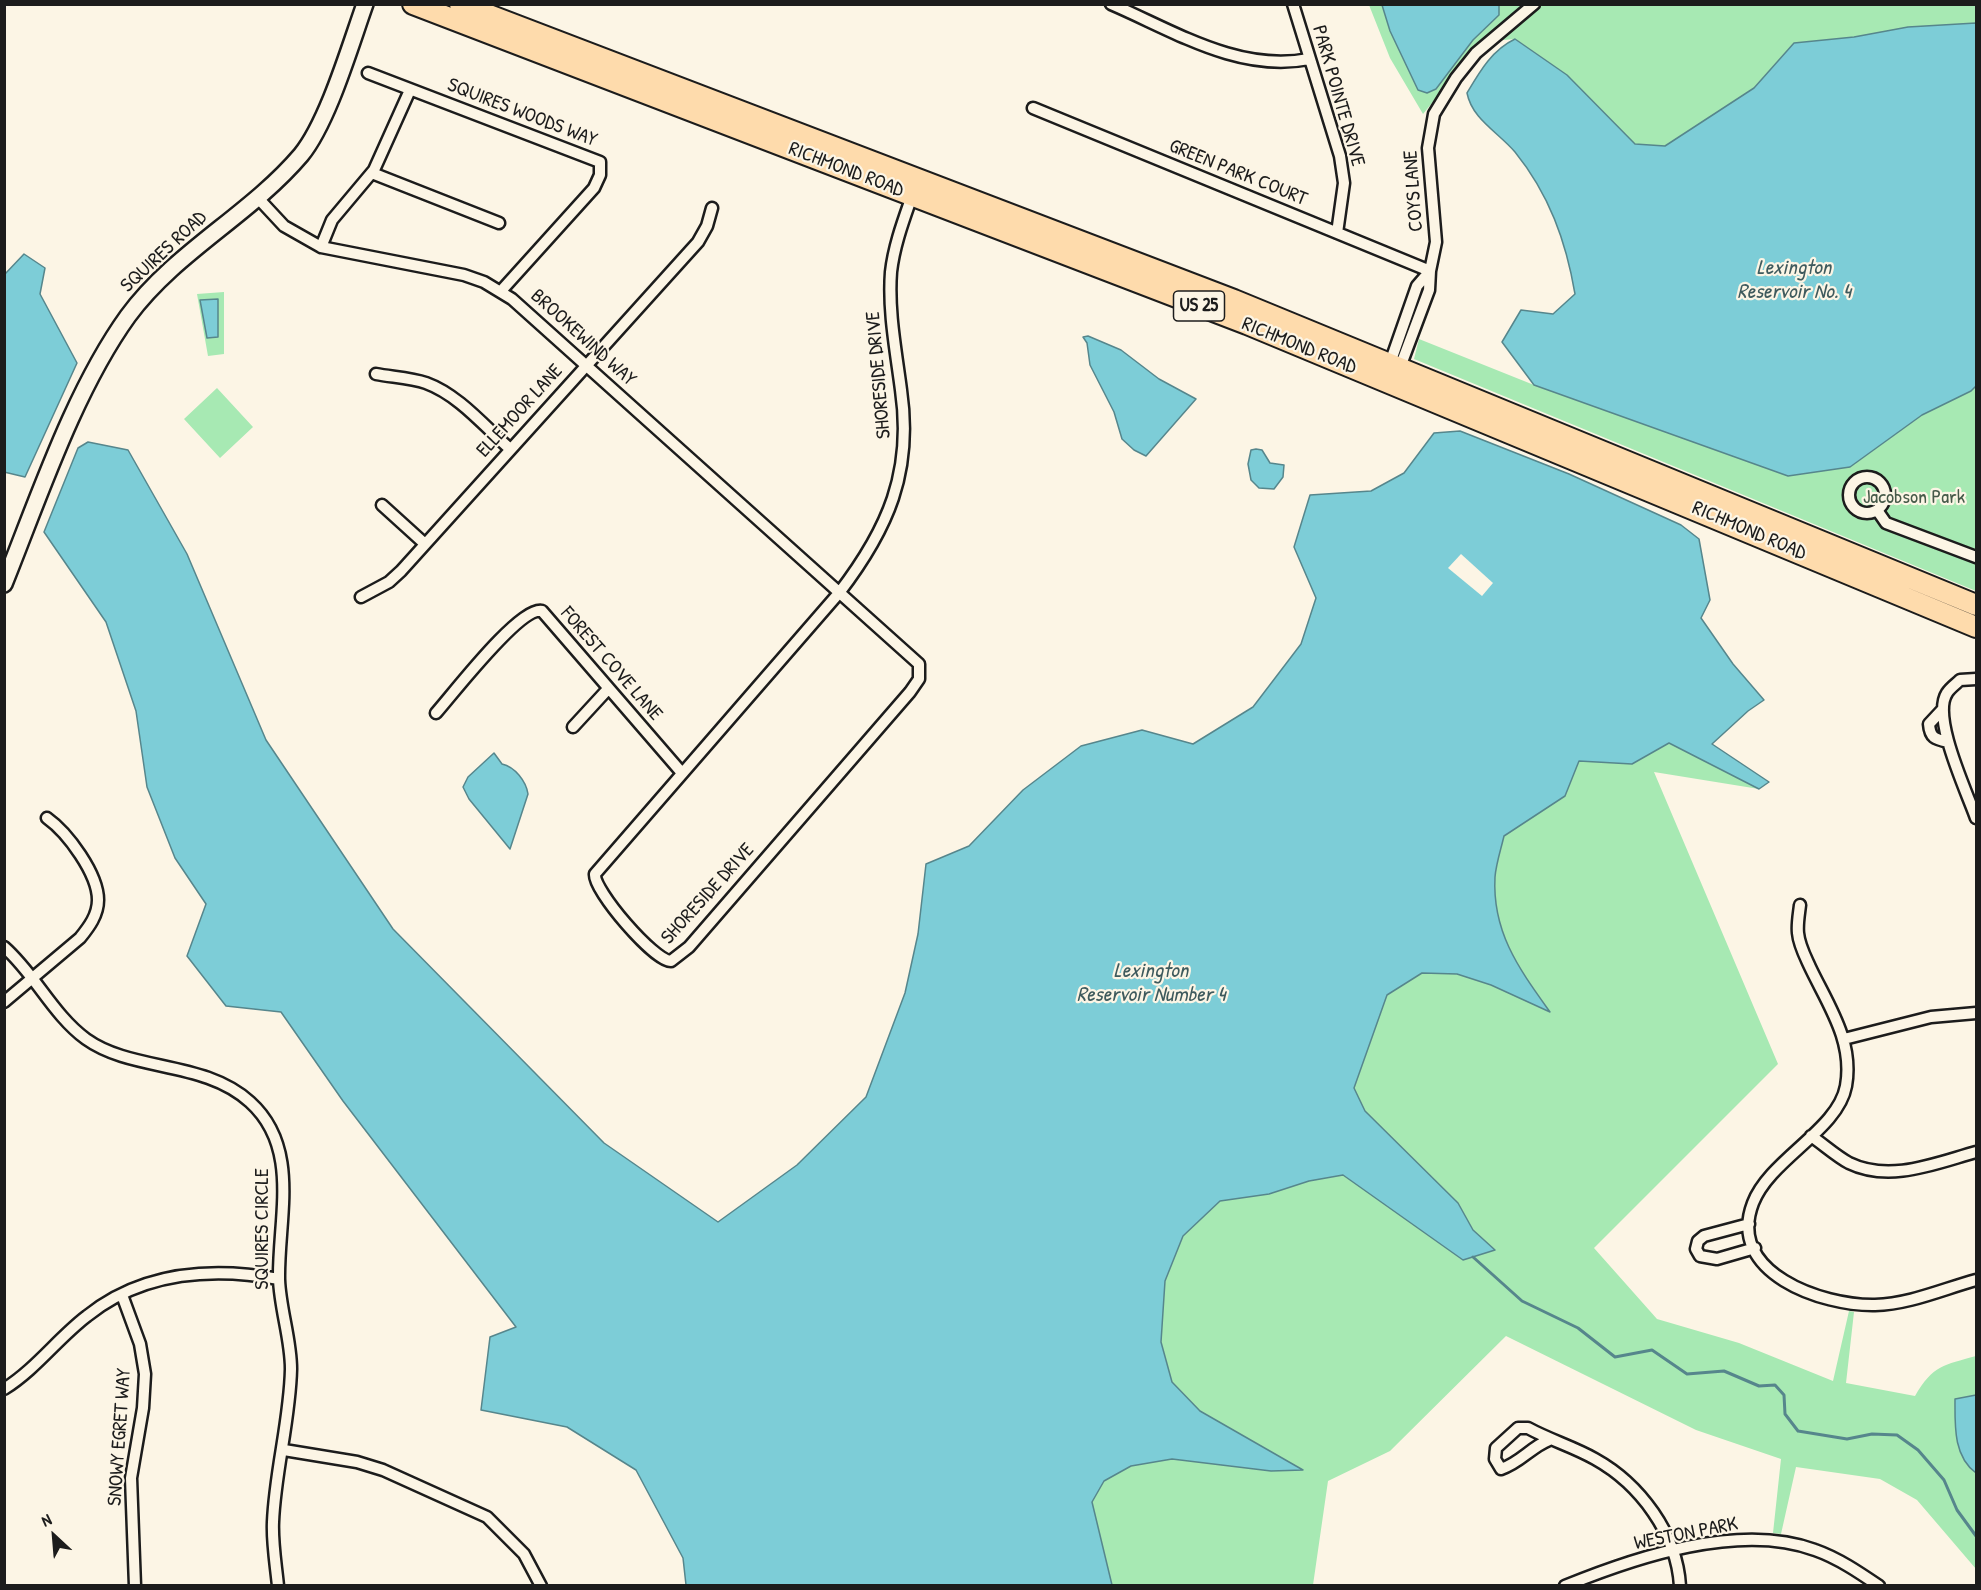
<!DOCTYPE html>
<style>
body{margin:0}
#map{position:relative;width:1981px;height:1590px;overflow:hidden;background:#fcf5e5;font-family:"Patrick Hand",sans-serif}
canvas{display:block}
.frame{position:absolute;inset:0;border:6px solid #1c1c1c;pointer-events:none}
.north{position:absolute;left:24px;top:1506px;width:60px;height:60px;-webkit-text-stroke:4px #fcf5e5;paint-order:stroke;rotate:334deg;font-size:16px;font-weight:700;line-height:24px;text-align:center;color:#1c1c1c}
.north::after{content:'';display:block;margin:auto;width:21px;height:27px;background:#1c1c1c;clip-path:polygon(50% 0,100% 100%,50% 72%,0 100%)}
</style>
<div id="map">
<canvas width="1981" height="1590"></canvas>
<div class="frame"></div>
<div class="north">N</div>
</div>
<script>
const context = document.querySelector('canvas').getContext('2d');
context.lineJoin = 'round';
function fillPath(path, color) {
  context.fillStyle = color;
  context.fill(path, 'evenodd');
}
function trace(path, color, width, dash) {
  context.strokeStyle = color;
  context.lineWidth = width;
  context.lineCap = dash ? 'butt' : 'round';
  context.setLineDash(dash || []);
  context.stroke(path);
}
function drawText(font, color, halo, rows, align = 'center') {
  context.font = font + ' "Patrick Hand",sans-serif';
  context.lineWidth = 4.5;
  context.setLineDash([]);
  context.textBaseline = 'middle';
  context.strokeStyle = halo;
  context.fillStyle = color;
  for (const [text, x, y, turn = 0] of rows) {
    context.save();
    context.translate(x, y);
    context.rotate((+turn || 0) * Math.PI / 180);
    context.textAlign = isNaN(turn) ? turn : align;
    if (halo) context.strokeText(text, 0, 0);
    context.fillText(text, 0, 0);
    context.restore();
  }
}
const green = new Path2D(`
 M1976 4V23L1970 25 1908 27 1854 37 1794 43 1754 88 1703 122 1665 146 1635 144 1567 75 1515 39 1482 42 1423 114 1390 58 1369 5Z
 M224 292V354L208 356 197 294Z
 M1419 339 1534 385 1788 476 1850 467 1922 415 1976 386V591L1414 359Z
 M217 388 253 427 220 458 184 419Z
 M1669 743 1759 789 1654 772 1778 1064 1594 1248 1657 1319 1739 1343 1833 1381 1849 1311 1854 1312 1846 1383 1915 1396C1933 1365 1944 1365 1976 1356V1569L1917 1500 1880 1479 1796 1467 1781 1534 1773 1533 1781 1459 1696 1430 1506 1336 1390 1451 1328 1481 1313 1585H1112L1092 1502 1104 1481 1131 1466 1172 1459 1271 1471 1302 1470 1200 1411 1172 1382 1161 1342 1165 1281 1183 1236 1220 1201 1269 1194 1309 1181 1344 1175 1463 1260 1494 1250 1473 1230 1458 1203 1365 1111 1354 1088 1387 995 1422 973 1457 974 1491 985 1549 1011C1520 970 1491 931 1495 877 1496 864 1501 849 1504 836L1565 796 1579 761 1632 764Z`);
const water = new Path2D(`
 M1382 5H1499V15L1473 40 1436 89 1427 93 1418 90 1390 31Z
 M1976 23V386L1971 391 1922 415 1850 467 1788 476 1534 385 1502 342 1521 310 1553 314 1575 294C1566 241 1549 194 1515 152 1498 132 1472 119 1467 93 1480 71 1492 50 1515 39L1567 75 1635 144 1665 146 1754 88 1794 43 1854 37 1908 27Z
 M24 254 45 268 40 294 77 363 25 477 4 472 5 274Z
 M218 299V337L207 338 200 300Z
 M1088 336 1121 350 1159 379 1196 399 1146 456 1134 450 1122 439 1114 412 1090 365 1087 343 1083 337Z
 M1460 431 1569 474 1681 525 1699 539 1710 600 1701 618 1733 664 1764 700 1748 711 1712 744 1769 782 1759 789 1669 743 1632 764 1579 761 1565 796 1504 836C1501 849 1496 864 1495 877 1492 933 1520 970 1550 1012L1491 985 1457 974 1422 973 1387 995 1354 1088 1365 1111 1458 1203 1473 1230 1495 1250 1463 1260 1343 1175 1309 1181 1269 1194 1220 1201 1183 1236 1165 1281 1161 1342 1172 1382 1200 1411 1303 1470 1271 1471 1172 1459 1131 1466 1104 1481 1092 1502 1112 1585H686L683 1558 636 1470 567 1427 481 1410 490 1337 516 1327 343 1101 281 1012 226 1006 187 956 206 904 175 858 147 787 136 711 106 622 44 532 78 448 88 442 128 450 187 554 266 740 393 929 604 1143 718 1222 797 1165 866 1097 905 993 918 934 926 864 969 846 1023 790 1081 746 1142 730 1193 744 1253 707 1301 644 1316 598 1294 547 1310 495 1371 491 1404 473 1434 433Z
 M1256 449 1262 450 1270 463 1284 465 1283 477 1274 489 1259 488 1251 480 1248 464 1251 450Z
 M494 753 502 764C515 767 526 781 528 794L510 849 469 799 463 787 468 777Z
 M1976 1395V1473C1953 1456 1955 1425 1955 1399Z`);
const pier = new Path2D(`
 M1461 554 1493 583 1482 596 1448 568Z`);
const stream = new Path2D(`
 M1473 1257 1522 1301 1578 1328 1615 1357 1652 1350 1687 1374 1724 1371 1759 1386 1775 1385 1784 1395 1785 1414 1798 1431 1847 1439 1872 1434 1897 1435 1918 1450 1944 1480 1957 1510 1976 1536`);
const street = new Path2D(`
 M1111 4C1174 31 1239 73 1309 59
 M1293 4 1340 156 1344 183 1337 233
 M368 73 600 162V175L594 188 501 291
 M1033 108 1430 271
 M372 173 499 223
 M257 197 284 226 321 247 464 275 484 282 512 299 919 664V679L910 692 689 947 671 961C654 961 593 890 595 874L839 593C888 529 913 472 901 390 896 351 888 311 891 272 894 245 904 219 913 193
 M321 247 332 220 374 170 410 90
 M1389 366 1417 286 1430 271
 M1399 370 1429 290 1430 271 1436 242 1428 148 1434 114 1456 78 1476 53 1534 4
 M376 374C392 377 411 378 426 383 459 395 485 427 510 449
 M1849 495a18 18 0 1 1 36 0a18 18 0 1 1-36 0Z
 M382 505 425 544
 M1877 510 1886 523 1976 557
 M361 597 389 582 401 571 698 242 707 226 712 208
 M1976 679 1960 680C1956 684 1950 688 1947 693 1931 717 1967 792 1976 818
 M1943 709 1929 724C1930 738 1935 739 1948 742
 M436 713C453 694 520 606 542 611L682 773
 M573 727 608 689
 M1800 905C1799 914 1797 924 1798 933 1799 945 1805 956 1810 967 1828 1005 1854 1041 1846 1086 1838 1130 1770 1159 1753 1203 1726 1273 1822 1306 1875 1305 1910 1304 1943 1289 1976 1280
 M4 947C35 974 53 1015 86 1039 132 1072 204 1060 250 1102 301 1148 278 1218 279 1279 280 1309 291 1339 291 1369 290 1420 275 1471 273 1522 272 1543 276 1565 278 1586
 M4 1002 80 938C89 927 98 915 98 900 98 874 68 833 47 818
 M1844 1039 1931 1017 1976 1013
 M1811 1136C1823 1144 1836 1156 1849 1163 1890 1183 1936 1163 1976 1152
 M1749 1224 1704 1236 1698 1241 1696 1249 1700 1256 1717 1259 1755 1248
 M122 1295 140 1344 145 1374 143 1408 131 1478 135 1586
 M4 1389C36 1369 58 1338 87 1316 143 1271 212 1267 279 1279
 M1549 1440C1531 1447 1520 1463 1501 1469L1495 1459 1496 1448 1518 1428H1528C1550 1440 1574 1447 1595 1459 1640 1484 1677 1534 1680 1586
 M284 1450 357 1462 383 1470 487 1517 524 1554 541 1586
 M1565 1586C1636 1557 1740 1522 1815 1550 1838 1558 1860 1573 1879 1586`);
const secondary = new Path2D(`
 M4 584C39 497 74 391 128 316 175 252 250 215 301 155 328 122 350 46 365 4`);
const highway = new Path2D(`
 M413 4 1247 324 1976 627
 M460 4 1234 300 1976 605`);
const shields = [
 [1199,306,51]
];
const shieldNames = [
 ["US 25",1199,306]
];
const streetNames = [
 ["PARK POINTE DRIVE",1338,96,74],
 ["SQUIRES WOODS WAY",522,113,21],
 ["RICHMOND ROAD",846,170,21],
 ["GREEN PARK COURT",1238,173,22],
 ["COYS LANE",1414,191,-94],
 ["SQUIRES ROAD",164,252,-43],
 ["BROOKEWIND WAY",583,338,42],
 ["RICHMOND ROAD",1299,346,22],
 ["SHORESIDE DRIVE",879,375,-95],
 ["ELLEMOOR LANE",520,411,-48],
 ["RICHMOND ROAD",1749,531,23],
 ["FOREST COVE LANE",611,664,49],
 ["SHORESIDE DRIVE",708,894,-48],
 ["SQUIRES CIRCLE",263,1229,-90],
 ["SNOWY EGRET WAY",120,1437,-86],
 ["WESTON PARK",1686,1534,-11]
];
const parkNames = [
 ["Jacobson Park",1914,498]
];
const waterNames = [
 ["Lexington",1794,268],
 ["Reservoir No. 4",1794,292],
 ["Lexington",1151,971],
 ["Reservoir Number 4",1151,995]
];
fillPath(green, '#a7e9b3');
fillPath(water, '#7dcdd7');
trace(water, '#56868c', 1.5);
fillPath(pier, '#fcf5e5');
trace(stream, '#56868c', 3);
trace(street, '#1c1c1c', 15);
trace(secondary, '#1c1c1c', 20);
trace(highway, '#1c1c1c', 24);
trace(street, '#fcf5e5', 10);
trace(secondary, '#fcf5e5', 15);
trace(highway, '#fedbac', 20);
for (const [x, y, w] of shields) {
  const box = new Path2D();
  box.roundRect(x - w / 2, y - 15, w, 30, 4.5);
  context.fillStyle = '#fcf5e5';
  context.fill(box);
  trace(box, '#1c1c1c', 1.5);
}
drawText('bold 18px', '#1c1c1c', null, shieldNames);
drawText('20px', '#1c1c1c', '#fcf5e5', streetNames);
drawText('20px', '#465a49', '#fcf5e5', parkNames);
drawText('italic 21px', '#3e5a5d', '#fcf5e5', waterNames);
</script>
